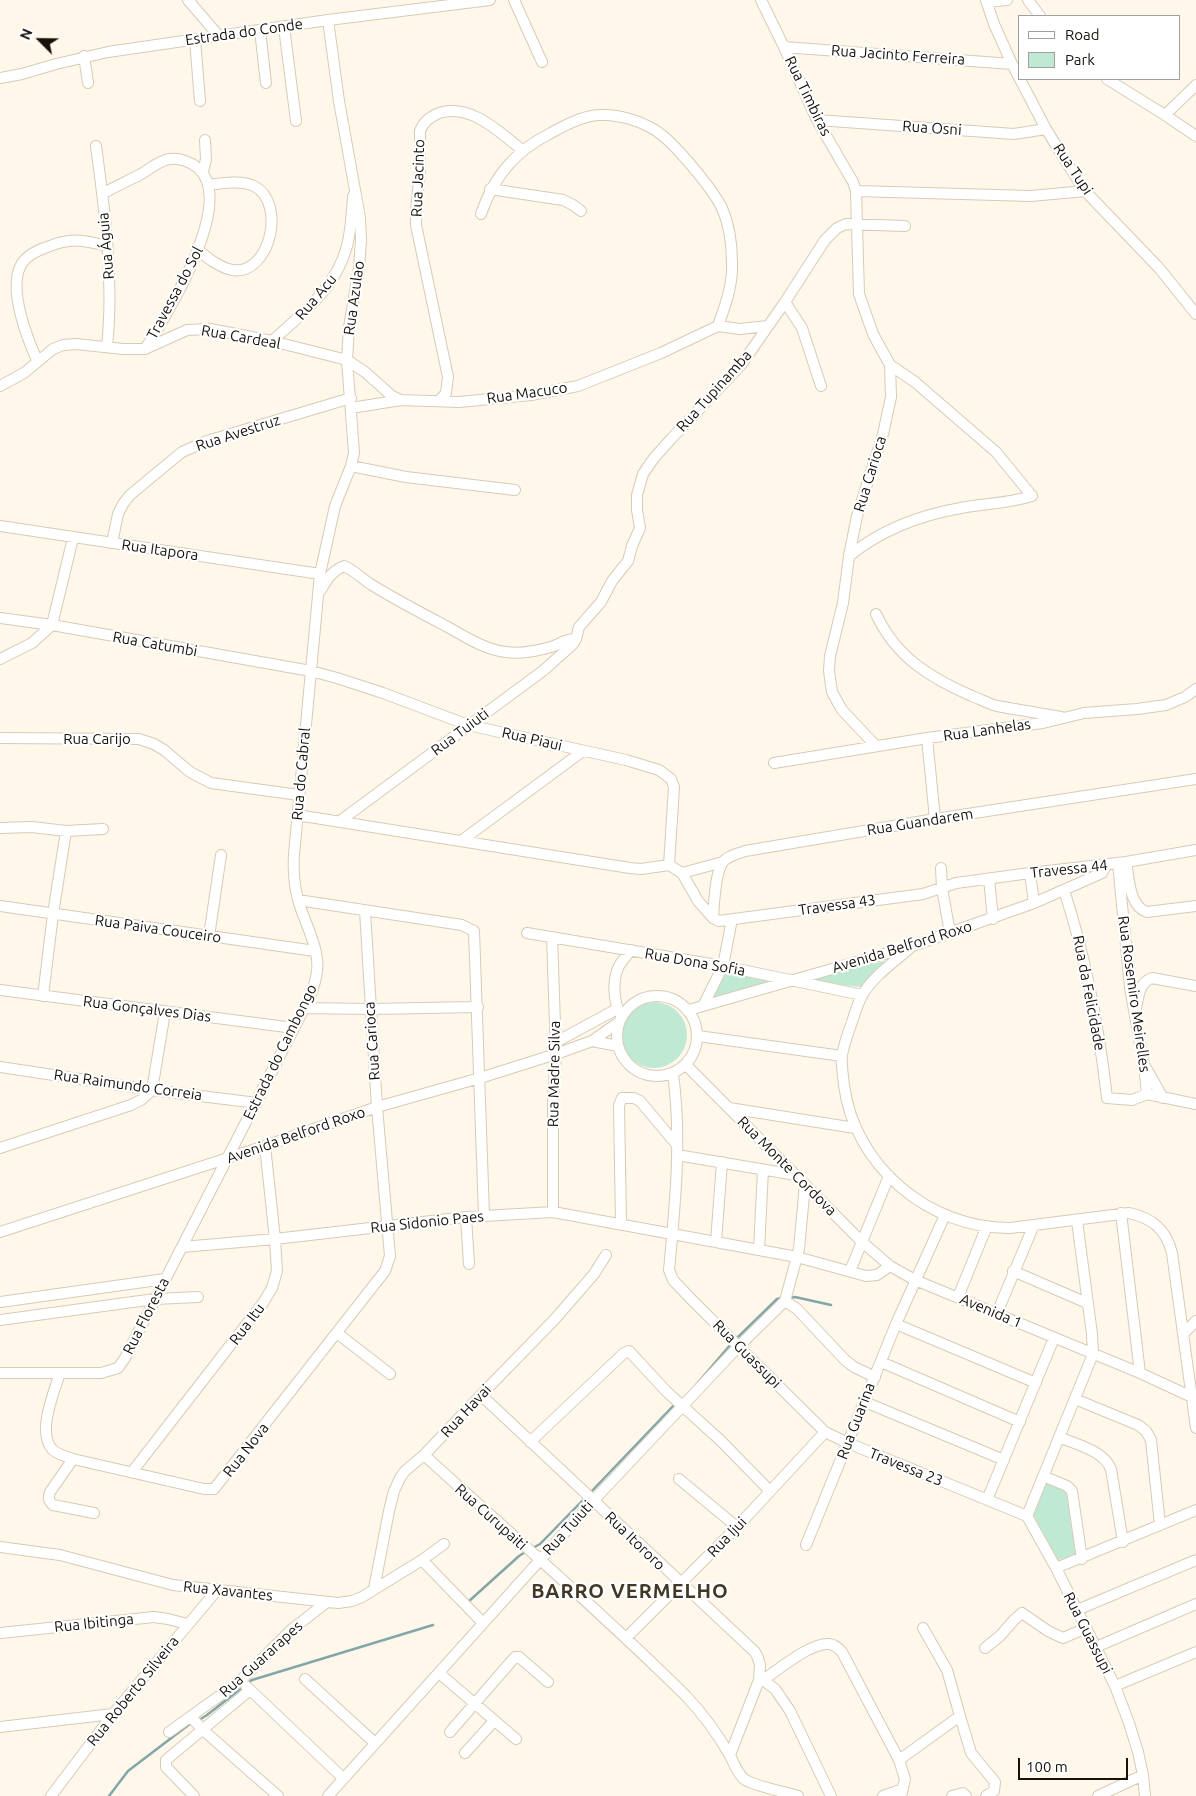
<!DOCTYPE html>
<meta charset="utf-8">
<style>
body{margin:0}
#map{position:relative;width:1196px;height:1796px;overflow:hidden;background:#fff7ea;font-family:Ubuntu,sans-serif}
canvas{display:block}
.legend{position:absolute;left:1018px;top:15px;width:162px;height:65px;box-sizing:border-box;background:#fff;border:1px solid #a2a09d;margin:0;padding:6px 9px;list-style:none;font-size:15px;color:#16120a}
.legend li{display:flex;align-items:center;gap:10px;height:25px}
.legend b{width:25px;border:1px solid #a2a09d}
.north{position:absolute;left:15px;top:15px;width:50px;height:50px;-webkit-text-stroke:4px #fff;paint-order:stroke;rotate:293deg;font-size:14px;font-weight:700;line-height:20px;text-align:center;color:#16120a}
.north::after{content:'';display:block;margin:auto;width:18px;height:22px;background:#16120a;clip-path:polygon(50% 0,100% 100%,50% 72%,0 100%)}
.scale{position:absolute;left:1018px;top:1758px;width:110px;height:22px;box-sizing:border-box;border:2px solid #16120a;border-top:0;padding-left:6px;font-size:15px;line-height:18px;white-space:nowrap;color:#16120a;-webkit-text-stroke:4px #fff;paint-order:stroke}
</style>
<div id="map">
<canvas width="1196" height="1796"></canvas>
<ul class="legend">
<li><b style="height:6px;background:#fff"></b>Road</li>
<li><b style="height:14px;background:#c0e9d4"></b>Park</li>
</ul>
<div class="north">N</div>
<div class="scale">100 m</div>
</div>
<script>
const context = document.querySelector('canvas').getContext('2d');
context.lineJoin = 'round';
function fillPath(path, color) {
  context.fillStyle = color;
  context.fill(path, 'evenodd');
}
function trace(path, color, width, dash) {
  context.strokeStyle = color;
  context.lineWidth = width;
  context.lineCap = dash ? 'butt' : 'round';
  context.setLineDash(dash || []);
  context.stroke(path);
}
function drawText(font, color, halo, rows, align = 'center') {
  context.font = font + ' Ubuntu,sans-serif';
  context.lineWidth = 4.5;
  context.setLineDash([]);
  context.textBaseline = 'middle';
  context.strokeStyle = halo;
  context.fillStyle = color;
  for (const [text, x, y, turn = 0] of rows) {
    context.save();
    context.translate(x, y);
    context.rotate((+turn || 0) * Math.PI / 180);
    context.textAlign = isNaN(turn) ? turn : align;
    if (halo) context.strokeText(text, 0, 0);
    context.fillText(text, 0, 0);
    context.restore();
  }
}
const green = new Path2D(`
 M894 959 862 987 793 981 711 999 723 972 793 981Z
 M621 1035a33 33 0 1 1 66 0a33 33 0 1 1-66 0Z
 M1047 1481 1069 1493 1076 1555 1058 1560 1033 1514Z`);
const stream = new Path2D(`
 M788 1298 795 1297 831 1305
 M735 1340 777 1299 783 1298
 M696 1385 731 1344
 M589 1494 675 1404
 M531 1549 540 1544 585 1498
 M468 1602 519 1556 527 1551
 M199 1720 207 1715 252 1680 433 1625
 M109 1796 128 1771 191 1723`);
const minor = new Path2D(`
 M188 0 218 35
 M514 0 542 62
 M761 0 784 47 817 120 853 182 856 191 859 294 873 334 890 365 891 397 883 434 857 516 849 556 843 603 830 656 829 671 832 692 842 710 876 746
 M986 0 994 24 1012 64 1046 129 1065 160 1085 191 1159 268 1196 314
 M1028 0 1040 16
 M987 2 1007 0
 M284 27 296 121
 M260 30 266 83
 M195 40 200 101
 M784 47 1012 64
 M84 56 88 83
 M0 78 22 74 56 64 108 52 328 20 490 0
 M1107 79 1165 115 1196 136
 M1165 115 1196 85
 M817 120 1014 134 1046 129
 M96 146C105 212 114 280 107 347
 M203 172 206 159 205 140
 M490 189 563 200 573 205 581 211
 M856 191 1031 196 1085 191
 M102 194C116 186 130 180 143 173 151 168 160 160 170 159 180 158 191 162 198 168 237 202 166 316 145 349
 M481 214C494 176 515 151 551 133 565 125 584 115 600 115 619 114 640 121 655 130 673 141 712 188 722 208 729 224 732 246 732 263 733 285 725 306 718 326
 M199 251C209 259 219 267 232 270 270 276 287 203 254 186 242 180 222 183 208 185
 M785 302 802 328 821 386
 M272 341C303 313 336 288 347 246 351 230 352 212 353 196
 M37 360C27 338 9 291 20 267 25 256 36 251 47 247 71 237 83 240 107 246
 M0 386 24 373 53 349 63 345 76 344 123 349H145L187 330 210 329 272 341 347 360 365 372 392 396 401 400 459 402 531 395 578 386 661 353 718 326 740 329 768 326
 M439 401 446 393 448 377 416 225V210L420 171V131C424 121 430 117 439 113 471 103 499 132 522 150
 M351 408 401 400
 M351 466 406 477 515 490
 M0 526 320 574
 M112 543 118 514 123 504 130 495 182 452 207 441 351 398
 M849 556C881 530 920 515 961 508 986 503 1006 504 1032 496L996 452 915 382 890 365
 M321 590C327 579 332 571 344 566 354 570 362 579 372 585 396 600 421 613 446 626 464 636 485 650 506 652 520 654 537 651 551 647 560 644 567 638 576 639
 M876 614C896 657 930 678 972 696 980 699 989 704 997 706 1018 710 1040 713 1061 717
 M0 618 52 625 311 671 337 678 383 693 468 725 626 760 659 770 671 779 674 787 669 865 682 873 698 901 713 918
 M0 659 32 643 52 625 73 538
 M0 738 139 739 154 744 164 750 190 772 211 783 299 795
 M927 738 935 819
 M774 763 927 738 1043 723 1084 713 1137 709 1166 705 1185 697 1196 689
 M1196 779 935 819 745 851C738 854 727 856 723 862 715 872 714 905 713 918L719 921 923 894 956 883 1030 873 1126 862 1196 850
 M297 815 630 868 641 869 669 865
 M340 821 544 670 573 644 576 639 579 627 601 602 612 581 628 561 632 546 640 528 637 510V495L643 474 654 458 672 438 741 365 785 302 825 240 837 228 846 224 905 226
 M0 828 32 827 66 831 103 829
 M461 841 583 751
 M1126 862C1129 878 1129 906 1147 912L1196 906
 M1118 863 1130 988 1144 1065 1147 1094
 M941 868 942 888 950 933
 M682 873 723 862
 M1030 873 1034 903
 M989 879 993 919
 M1064 890C1086 958 1099 1027 1107 1098L1132 1100 1147 1094 1196 1104
 M298 900 462 925 474 931 484 1215
 M0 906 315 951
 M527 933 723 966 862 995
 M209 936 221 855
 M552 937 556 1054 553 1099V1212
 M912 946C896 961 874 975 863 994 858 1002 855 1013 852 1022 848 1033 844 1044 842 1055 841 1065 843 1075 844 1085 854 1166 930 1229 1010 1228L1129 1213C1152 1218 1166 1229 1172 1253L1196 1428
 M0 990 294 1028
 M617 1036a40 40 0 1 1 80 0a40 40 0 1 1-80 0Z
 M43 996 53 914 66 831
 M703 1006 723 966 732 919
 M305 1008 370 1009 478 1007
 M1136 1008C1139 995 1139 983 1152 978L1196 986
 M689 1010 912 946 1034 903 1102 873 1106 865
 M622 1016C613 1004 612 980 619 966 622 961 627 955 631 950
 M698 1036 842 1056
 M592 1041 618 1046
 M556 1042 617 1009
 M686 1065 861 1241 890 1266 915 1280 1140 1373 1192 1397
 M0 1067 152 1090 257 1103
 M1146 1068 1163 1098
 M673 1074C682 1139 675 1205 669 1270L673 1280 692 1300 825 1432 848 1443 1027 1516 1056 1568 1115 1686 1129 1723 1138 1752 1143 1775 1145 1796
 M729 1108 855 1128
 M0 1148 131 1105 141 1100 152 1090 165 1012
 M677 1155 796 1175
 M1121 1213 1140 1373
 M466 1217 469 1264
 M621 1224 619 1105 622 1098H634L640 1101 677 1145
 M0 1232 265 1146 377 1107 480 1078 556 1054 592 1041 619 1022
 M716 1242 722 1162
 M182 1247 275 1239 466 1217 553 1212 797 1257 866 1276 877 1275 890 1266
 M759 1250 763 1170
 M850 1271 889 1176
 M1013 1271 1087 1303
 M958 1297 987 1226
 M785 1301 797 1309 845 1360 854 1367 875 1377
 M0 1302 165 1279
 M997 1313 1033 1227
 M0 1320 155 1299 198 1297
 M896 1324 1036 1383
 M337 1333 390 1374
 M1183 1334 1196 1321
 M881 1362 1020 1422
 M0 1373H101L118 1368 125 1358 294 1028C303 1010 315 991 317 971 320 949 304 921 298 900 294 885 293 870 294 854L320 574 335 506 351 466 354 453 347 360 349 327 359 268 361 240 360 218 339 101 328 20
 M60 1373C54 1392 37 1432 52 1449 57 1455 66 1456 73 1459L204 1489H214L385 1271 390 1256 377 1107 365 911
 M481 1395 755 1652 758 1658 760 1665 759 1680 730 1755
 M1075 1399 1138 1425 1146 1431 1151 1440 1160 1525
 M865 1402 1004 1460
 M1059 1437C1077 1445 1103 1450 1111 1469L1123 1542
 M530 1442 624 1353 629 1351 667 1392 720 1440 770 1491
 M424 1455C512 1535 602 1613 686 1696 702 1713 717 1733 729 1754 734 1762 736 1772 744 1779 753 1786 786 1792 798 1796
 M73 1459 50 1492C48 1498 48 1500 53 1505L94 1513
 M132 1472 263 1303 272 1288 277 1271 275 1239 265 1146
 M1043 1476 1067 1486 1072 1491 1082 1559
 M679 1479 737 1527
 M987 1500 1054 1338
 M1027 1516 1093 1354 1092 1334 1077 1221
 M806 1545 896 1324 945 1215
 M0 1547 60 1555 173 1585 338 1603 352 1601 362 1597 422 1560 444 1544
 M422 1560 483 1623
 M1056 1568 1196 1510
 M374 1589 389 1511 394 1491 400 1478 405 1471 424 1455 481 1395 554 1320 594 1274 606 1255
 M1077 1610 1196 1560
 M923 1628 947 1670 960 1716
 M0 1633 154 1617 168 1619 187 1624
 M626 1638 737 1527 825 1432
 M1096 1647 1196 1604
 M985 1648 1000 1636 1014 1620 1022 1613 1048 1631 1063 1638 1086 1628
 M439 1673 516 1739
 M305 1679 375 1743
 M759 1680H763C778 1670 811 1642 829 1644 834 1644 838 1648 842 1652L899 1760 960 1716 971 1753 995 1782 994 1791 986 1796
 M763 1680 775 1689 790 1711 831 1796
 M246 1686 343 1778
 M1115 1686 1196 1652
 M191 1717 203 1730 278 1796
 M0 1727 113 1714
 M169 1732 240 1681 291 1630 327 1602
 M450 1732 515 1657H519L548 1682
 M465 1753 494 1721
 M899 1760 905 1779 901 1796
 M51 1796 113 1714 218 1589
 M194 1796 166 1767V1760L250 1690
 M328 1796 593 1501 739 1346 785 1301 799 1249 805 1184
 M883 1796 903 1789
 M952 1796 963 1793 966 1796
 M1098 1796 1143 1775`);
const streetNames = [
 ["Estrada do Conde",244,32,-8],
 ["Rua Jacinto Ferreira",898,55,4],
 ["Rua Timbiras",808,96,64],
 ["Rua Osni",932,128,4],
 ["Rua Tupi",1073,169,56],
 ["Rua Jacinto",418,178,-88],
 ["Rua Águia",106,246,-95],
 ["Travessa do Sol",175,293,-62],
 ["Rua Acu",316,297,-50],
 ["Rua Azulao",354,298,-82],
 ["Rua Cardeal",241,337,10],
 ["Rua Tupinamba",714,391,-48],
 ["Rua Macuco",527,393,-8],
 ["Rua Avestruz",238,433,-18],
 ["Rua Carioca",870,474,-73],
 ["Rua Itapora",160,550,8],
 ["Rua Catumbi",155,644,10],
 ["Rua Lanhelas",987,730,-8],
 ["Rua Tuiuti",460,732,-37],
 ["Rua Carijo",97,739],
 ["Rua Piaui",532,739,13],
 ["Rua do Cabral",301,774,-85],
 ["Rua Guandarem",920,822,-9],
 ["Travessa 44",1069,869,-6],
 ["Travessa 43",837,905,-8],
 ["Rua Paiva Couceiro",158,929,8],
 ["Avenida Belford Roxo",902,947,-17],
 ["Rua Dona Sofia",695,962,10],
 ["Rua da Felicidade",1089,993,79],
 ["Rua Rosemiro Meirelles",1134,994,82],
 ["Rua Gonçalves Dias",147,1009,7],
 ["Rua Carioca",372,1041,-94],
 ["Estrada do Cambongo",280,1052,-64],
 ["Rua Madre Silva",554,1074,-89],
 ["Rua Raimundo Correia",128,1085,8],
 ["Avenida Belford Roxo",296,1135,-19],
 ["Rua Monte Cordova",787,1166,45],
 ["Rua Sidonio Paes",427,1222,-6],
 ["Avenida 1",991,1311,23],
 ["Rua Floresta",146,1316,-63],
 ["Rua Itu",247,1324,-53],
 ["Rua Guassupi",747,1354,45],
 ["Rua Havai",466,1411,-47],
 ["Rua Guarina",856,1421,-69],
 ["Rua Nova",246,1450,-52],
 ["Travessa 23",906,1467,22],
 ["Rua Curupaiti",491,1517,42],
 ["Rua Tuiuti",568,1528,-48],
 ["Rua Ijui",727,1537,-46],
 ["Rua Itororo",635,1541,44],
 ["Rua Xavantes",228,1591,6],
 ["Rua Ibitinga",94,1623,-6],
 ["Rua Guassupi",1088,1633,63],
 ["Rua Guararapes",261,1659,-42],
 ["Rua Roberto Silveira",133,1691,-51]
];
const districtNames = [
 ["BARRO VERMELHO",630,1591]
];
fillPath(green, '#c0e9d4');
trace(stream, '#82a6a9', 2.5);
trace(minor, '#d8cbb6', 12);
trace(minor, '#fff', 10);
drawText('15px', '#16120a', '#fff', streetNames);
context.letterSpacing = '1px';
drawText('bold 20px', '#423826', '#fff', districtNames);
context.letterSpacing = '0px';
</script>
